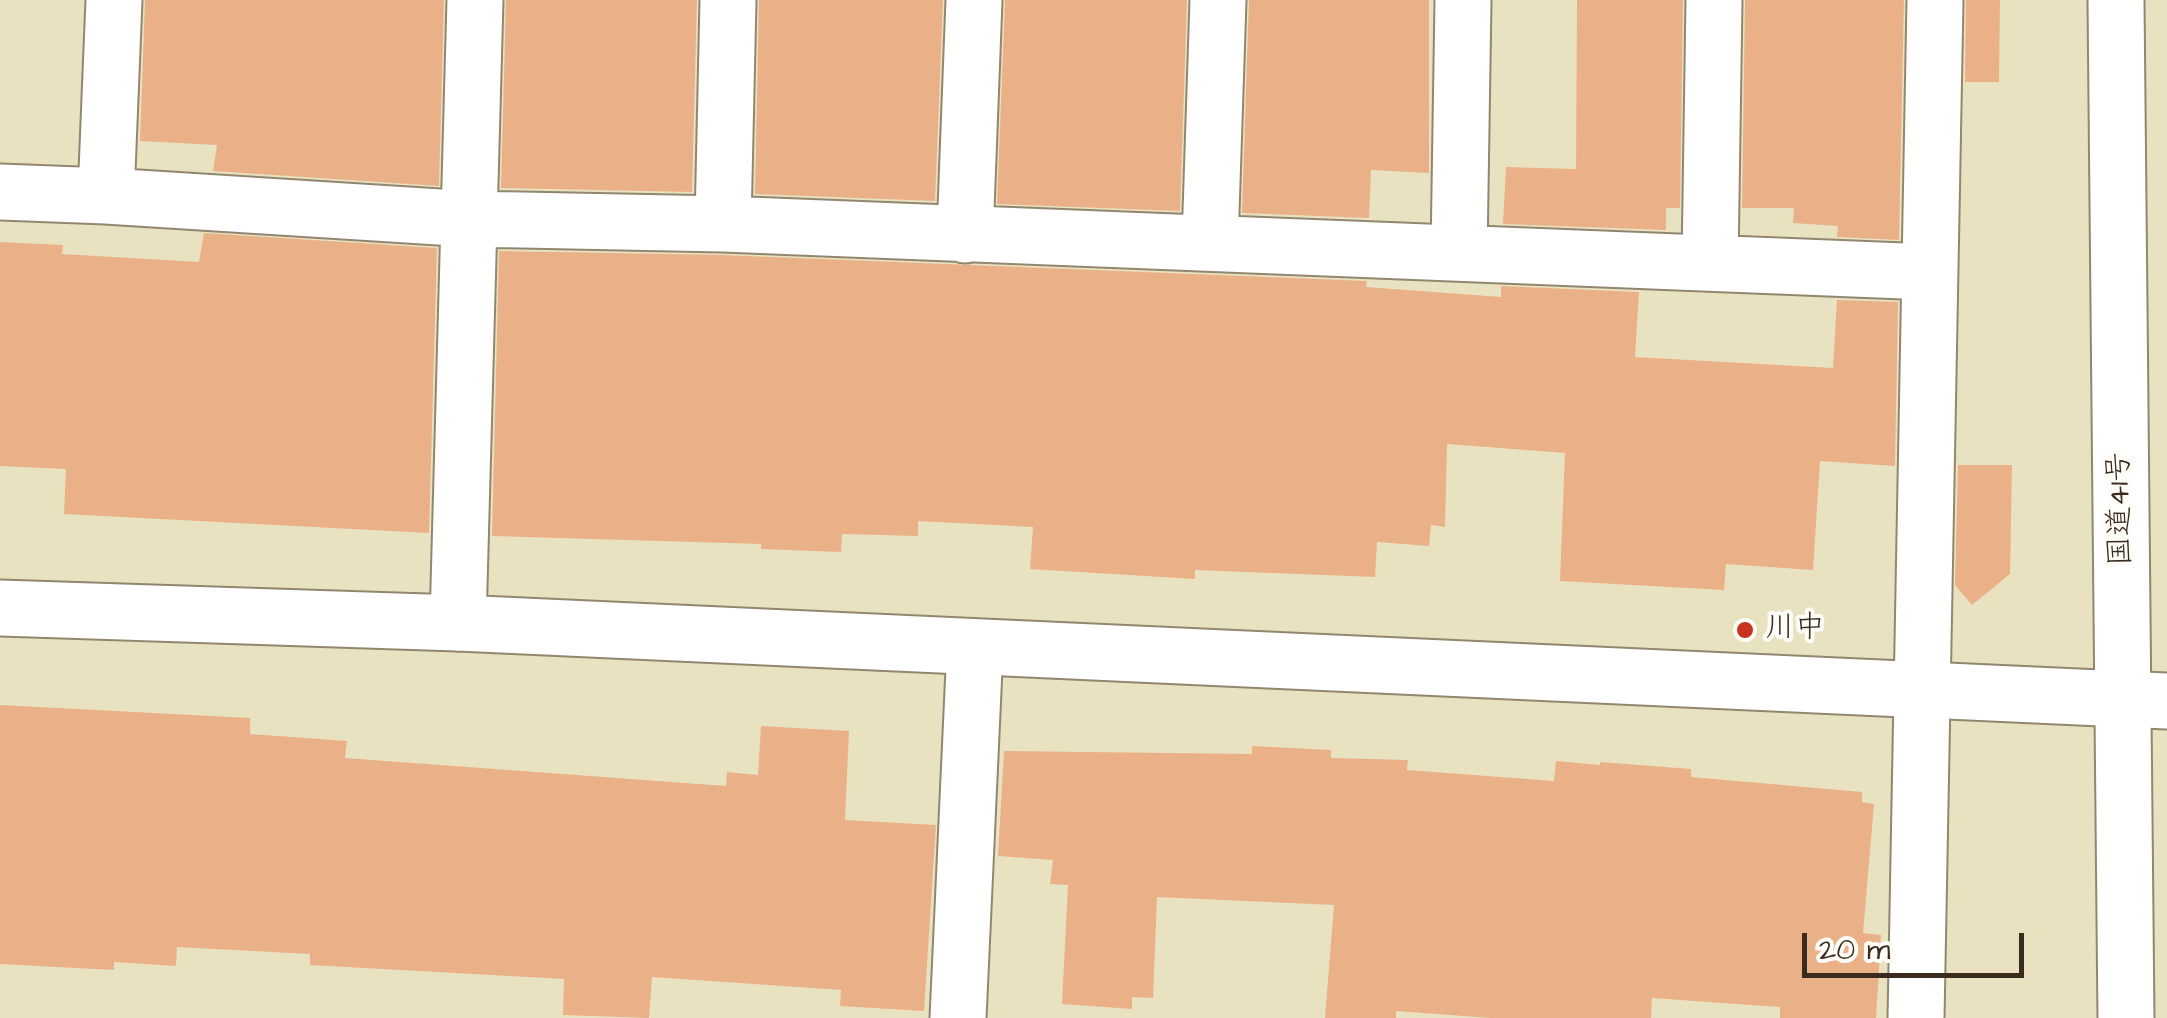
<!DOCTYPE html>
<meta charset="utf-8">
<style>
body{margin:0}
#map{position:relative;width:2167px;height:1018px;overflow:hidden;background:#e9e2c0;font-family:"Architects Daughter",sans-serif}
canvas{display:block}
.scale{position:absolute;left:1802px;top:933px;width:222px;height:45px;box-sizing:border-box;border:5px solid #3b2a1e;border-top:0;padding-left:12px;font-size:30px;line-height:35px;white-space:nowrap;color:#3b2a1e;-webkit-text-stroke:8px #fdfcf7;paint-order:stroke}
</style>
<div id="map">
<canvas width="2167" height="1018"></canvas>
<div class="scale">20 m</div>
</div>
<script>
const context = document.querySelector('canvas').getContext('2d');
context.lineJoin = 'round';
function fillPath(path, color) {
  context.fillStyle = color;
  context.fill(path, 'evenodd');
}
function trace(path, color, width, dash) {
  context.strokeStyle = color;
  context.lineWidth = width;
  context.lineCap = dash ? 'butt' : 'round';
  context.setLineDash(dash || []);
  context.stroke(path);
}
function drawText(font, color, halo, rows, align = 'center') {
  context.font = font + ' "Architects Daughter","Klee One",sans-serif';
  context.lineWidth = 8;
  context.setLineDash([]);
  context.textBaseline = 'middle';
  context.strokeStyle = halo;
  context.fillStyle = color;
  for (const [text, x, y, turn = 0] of rows) {
    context.save();
    context.translate(x, y);
    context.rotate((+turn || 0) * Math.PI / 180);
    context.textAlign = isNaN(turn) ? turn : align;
    if (halo) context.strokeText(text, 0, 0);
    context.fillText(text, 0, 0);
    context.restore();
  }
}
const building = new Path2D(`
 M145 0H444L439 186 213 171 217 145 140 141Z
 M506 0H697L692 192 501 188Z
 M759 0H943L935 201 755 194Z
 M1005 0H1187L1180 211 997 204Z
 M1249 0H1429V173L1371 170 1369 218 1242 213Z
 M1577 0H1683L1680 208H1666V230L1503 224 1506 167 1576 169Z
 M1745 0H1904L1899 240 1837 237 1838 226 1793 223 1794 208H1742Z
 M1966 0H2000L1999 82H1965Z
 M204 233 437 248 429 533 64 514 66 469 0 466V242L63 245 62 254 199 262Z
 M499 251 722 255 1367 281 1366 287 1501 297V286L1639 292 1635 357 1833 368 1837 300 1898 302 1895 466 1820 461 1813 570 1726 564 1724 590 1560 581 1565 453 1447 444 1445 527 1431 525 1429 546 1377 542 1375 577 1195 570V579L1030 569 1033 527 918 521V536L842 534 841 552 761 549V544L492 536Z
 M1958 465H2012L2010 574 1972 605 1955 585Z
 M0 705 250 718V734L347 741 345 758 726 786 727 772 758 775 761 726 849 731 845 820 936 825 924 1011 840 1006 841 990 652 977 649 1018 563 1015 564 979 310 965V954L177 947 176 966 114 962V970L0 964Z
 M1252 746 1331 750V758L1408 760 1407 770 1554 781 1556 761 1600 765V762L1691 769V777L1862 792V802L1874 804 1863 933 1881 935 1876 1018H1780V1007L1652 998 1651 1018H1490L1396 1011V1018H1325L1334 905 1157 897 1153 998 1132 997V1009L1062 1004 1068 885 1050 884 1053 860 998 856 1004 751 1252 754Z`);
const minor = new Path2D(`
 M0 192 106 196 471 219 723 224 1929 272
 M106 196 114 0
 M723 224 728 0
 M965 235 974 0
 M1210 243 1218 0
 M1459 253 1463 0
 M1710 263 1714 0
 M458 623 475 0
 M958 1018 975 647
 M1916 1018 1935 0`);
const tertiary = new Path2D(`
 M0 608 458 623 2167 701`);
const trunk = new Path2D(`
 M2116 0 2126 1018`);
const markers = [
 [1745,630,10,"#c8321e"]
];
const streetNames = [
 ["国道41号",2122,509,-91]
];
const poiNames = [
 ["川中",1765,630]
];
fillPath(building, '#eab189');
trace(minor, '#92866f', 59);
trace(tertiary, '#92866f', 59);
trace(trunk, '#92866f', 59);
trace(minor, '#fff', 55);
trace(tertiary, '#fff', 55);
trace(trunk, '#fff', 55);
for (const [x, y, r, color] of markers) {
  const dot = new Path2D();
  dot.arc(x, y, r, 0, 2 * Math.PI);
  context.fillStyle = color;
  context.fill(dot);
  trace(dot, '#fdfcf7', 4);
}
drawText('30px', '#3b2a1e', '#fdfcf7', streetNames);
drawText('30px', '#3b2a1e', '#fdfcf7', poiNames, 'left');
</script>
